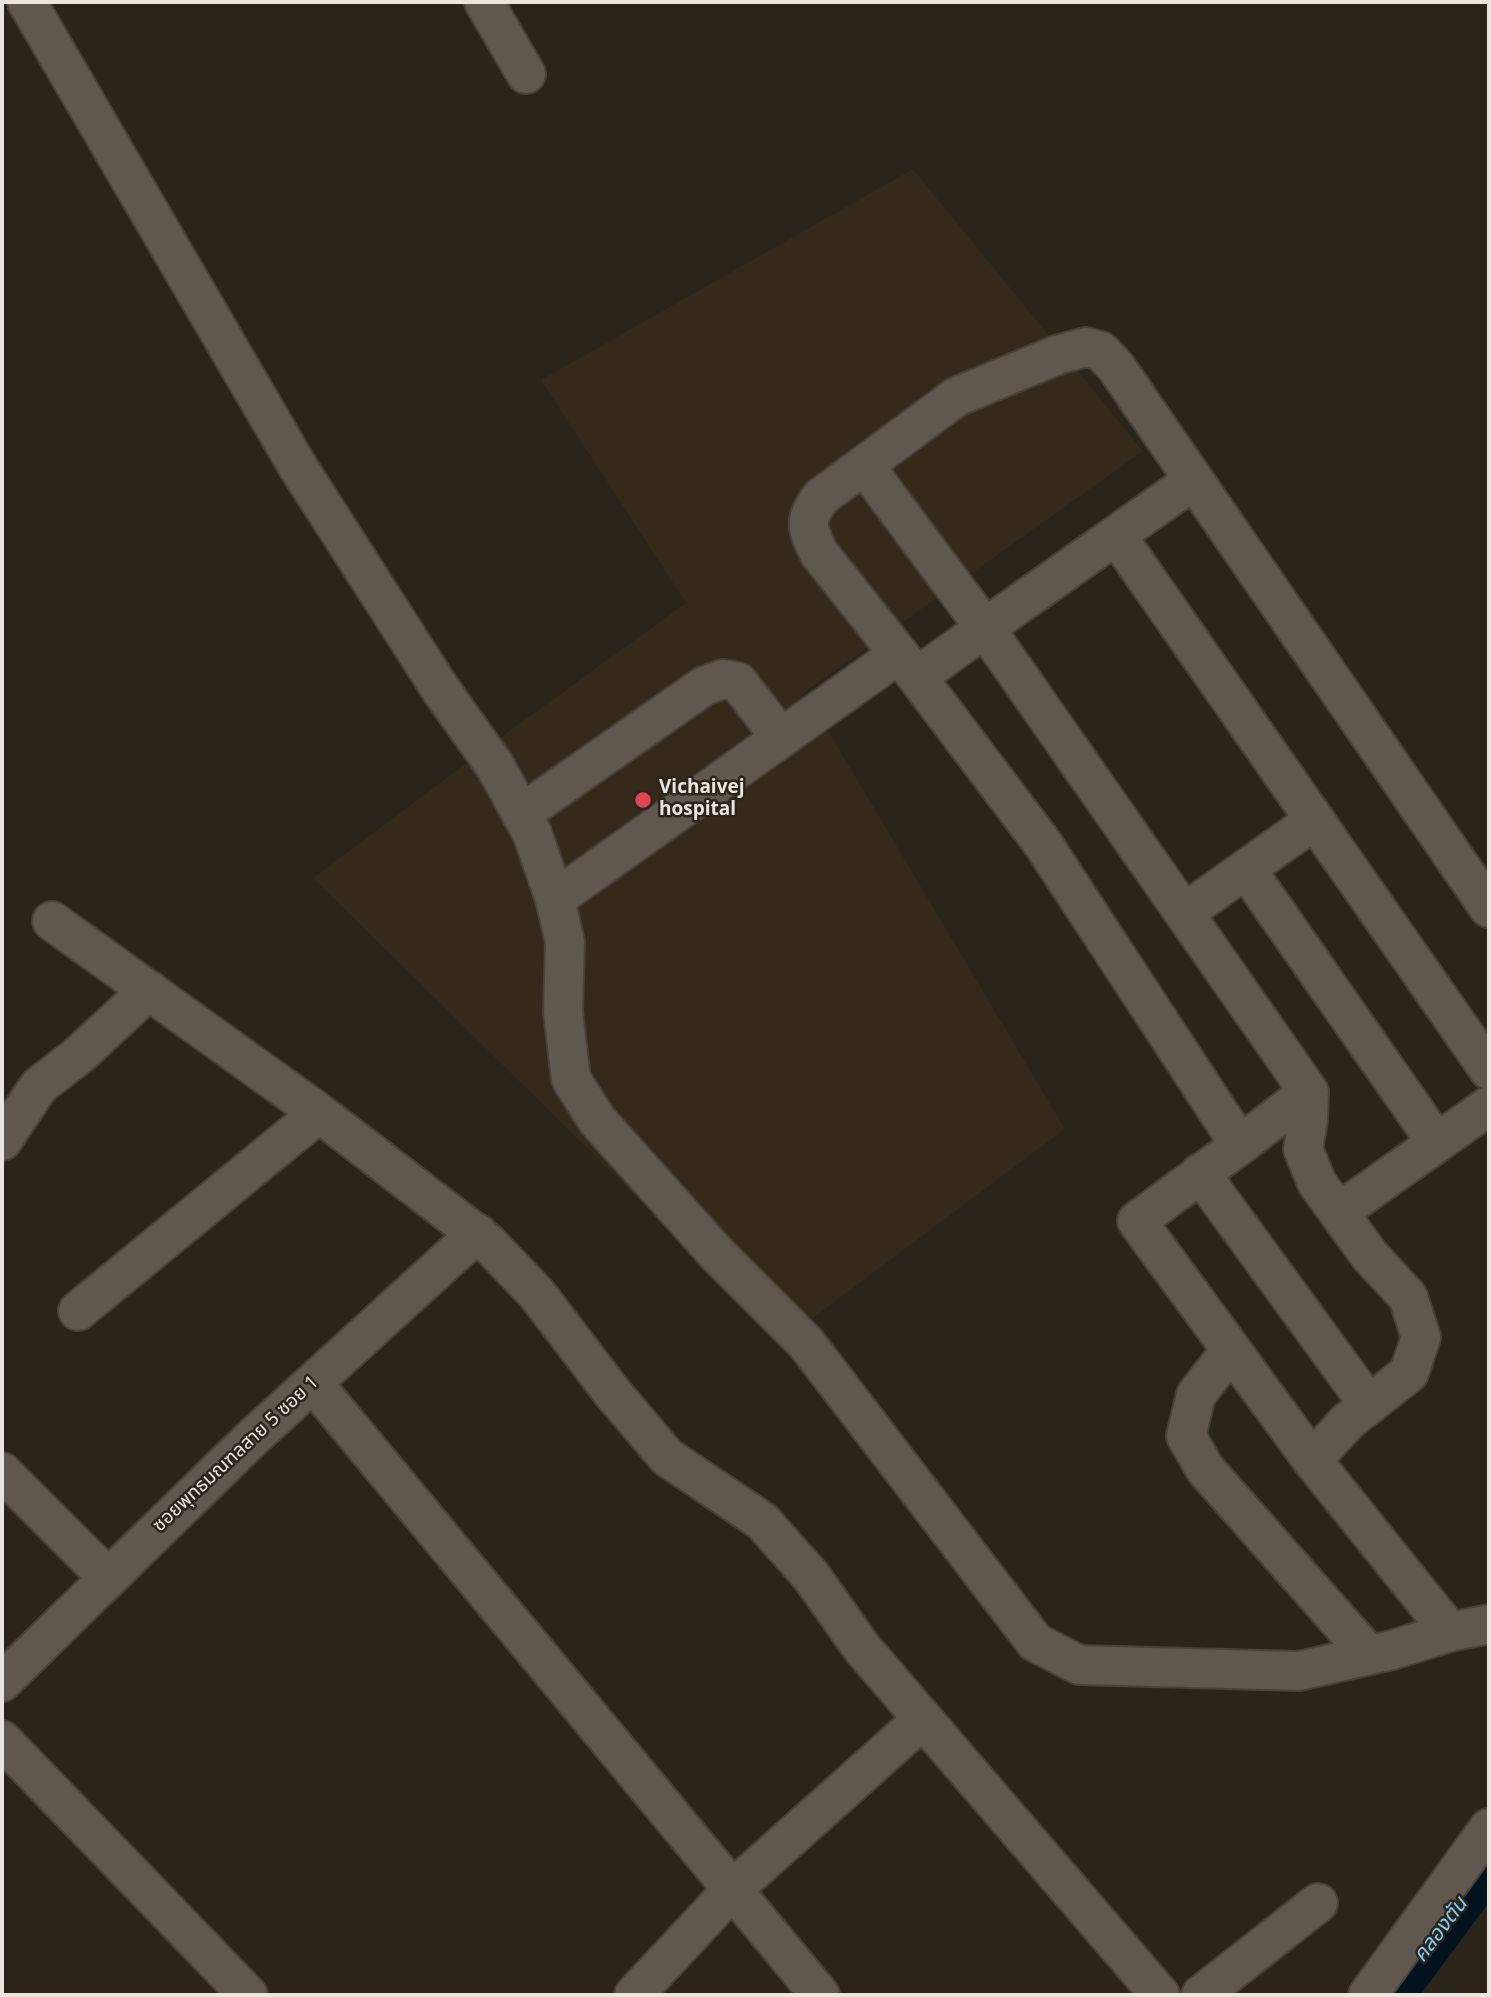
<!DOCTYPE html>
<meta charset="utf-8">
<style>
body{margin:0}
#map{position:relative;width:1491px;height:1997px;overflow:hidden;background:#2b241b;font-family:Georgia,serif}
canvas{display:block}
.frame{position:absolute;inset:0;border:4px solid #ebe5e0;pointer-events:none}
</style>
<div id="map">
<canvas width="1491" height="1997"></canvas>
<div class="frame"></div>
</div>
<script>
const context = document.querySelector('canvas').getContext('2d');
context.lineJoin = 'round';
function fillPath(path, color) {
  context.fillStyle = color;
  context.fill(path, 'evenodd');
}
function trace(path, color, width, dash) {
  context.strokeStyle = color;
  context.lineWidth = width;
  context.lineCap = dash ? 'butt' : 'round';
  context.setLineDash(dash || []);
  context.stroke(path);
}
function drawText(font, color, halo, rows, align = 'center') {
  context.font = font + ' Georgia,"Noto Sans Thai",serif';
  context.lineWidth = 5;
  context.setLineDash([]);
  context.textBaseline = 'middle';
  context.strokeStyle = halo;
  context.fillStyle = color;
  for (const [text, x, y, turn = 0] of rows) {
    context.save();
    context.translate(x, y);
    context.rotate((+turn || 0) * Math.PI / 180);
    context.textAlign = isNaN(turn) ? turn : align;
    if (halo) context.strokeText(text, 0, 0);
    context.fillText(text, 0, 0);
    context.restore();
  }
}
const built = new Path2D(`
 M913 169 1143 451 805 692 1065 1129 801 1327 660 1220 313 878 523 721 686 603 541 380Z`);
const canal = new Path2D(`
 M1394 1995 1489 1867`);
const minor = new Path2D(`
 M27 2 298 467 441 690 495 766 532 833 555 899 565 942 563 1012 571 1079 597 1120 717 1254 806 1343 1035 1642 1079 1665 1299 1671 1392 1650 1450 1632 1489 1624
 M484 2 526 74
 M864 465 985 628 1194 480
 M1116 535 1489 1070
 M917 677 819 553C807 528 803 521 821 497L956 397 1057 355 1086 347 1101 351 1116 367 1489 908
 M781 738 899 654
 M521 814 704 686 723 679 738 682 781 738 555 899
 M1246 869 1437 1143
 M1184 913 1315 820
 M52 921 319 1113 488 1243 537 1294 611 1391 667 1457 762 1521 811 1576 862 1648 1160 1995
 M2 1141 39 1086 79 1055 149 990
 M1240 1145 1309 1092
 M1200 1173 1369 1405
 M1339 1212 1489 1106
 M78 1311 319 1113
 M1231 1350 1196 1395 1186 1436 1205 1469 1369 1655
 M313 1383 820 1995
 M1312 1460 1137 1221 1240 1145 1043 844 917 677 985 628 1309 1092 1308 1120 1303 1149 1317 1183 1370 1256 1408 1297 1421 1337 1409 1373 1348 1421 1312 1460 1450 1632
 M2 1472 108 1578
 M2 1682 250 1440 477 1233
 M2 1740 248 1995
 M634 1995 732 1890 923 1719
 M1201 1995 1318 1903
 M1368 1995 1489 1828`);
const markers = [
 [643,800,9,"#e0444e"]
];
const poiNames = [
 ["Vichaivej",659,789],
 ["hospital",659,811]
];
const streetNames = [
 ["ซอยพุทธมณฑลสาย 5 ซอย 1",237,1455,-43]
];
const waterNames = [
 ["คลองตัน",1442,1931,-53]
];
fillPath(built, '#35291b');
trace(canal, '#00131e', 42);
trace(minor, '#48413a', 42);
trace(minor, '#60574e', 38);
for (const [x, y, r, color] of markers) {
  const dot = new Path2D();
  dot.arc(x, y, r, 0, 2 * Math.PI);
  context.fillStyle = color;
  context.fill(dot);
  trace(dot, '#2b241b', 2.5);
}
drawText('bold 19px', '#ebe5e0', '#2b241b', poiNames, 'left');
drawText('19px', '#ebe5e0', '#2b241b', streetNames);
drawText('italic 21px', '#80cef9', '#2b241b', waterNames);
</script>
